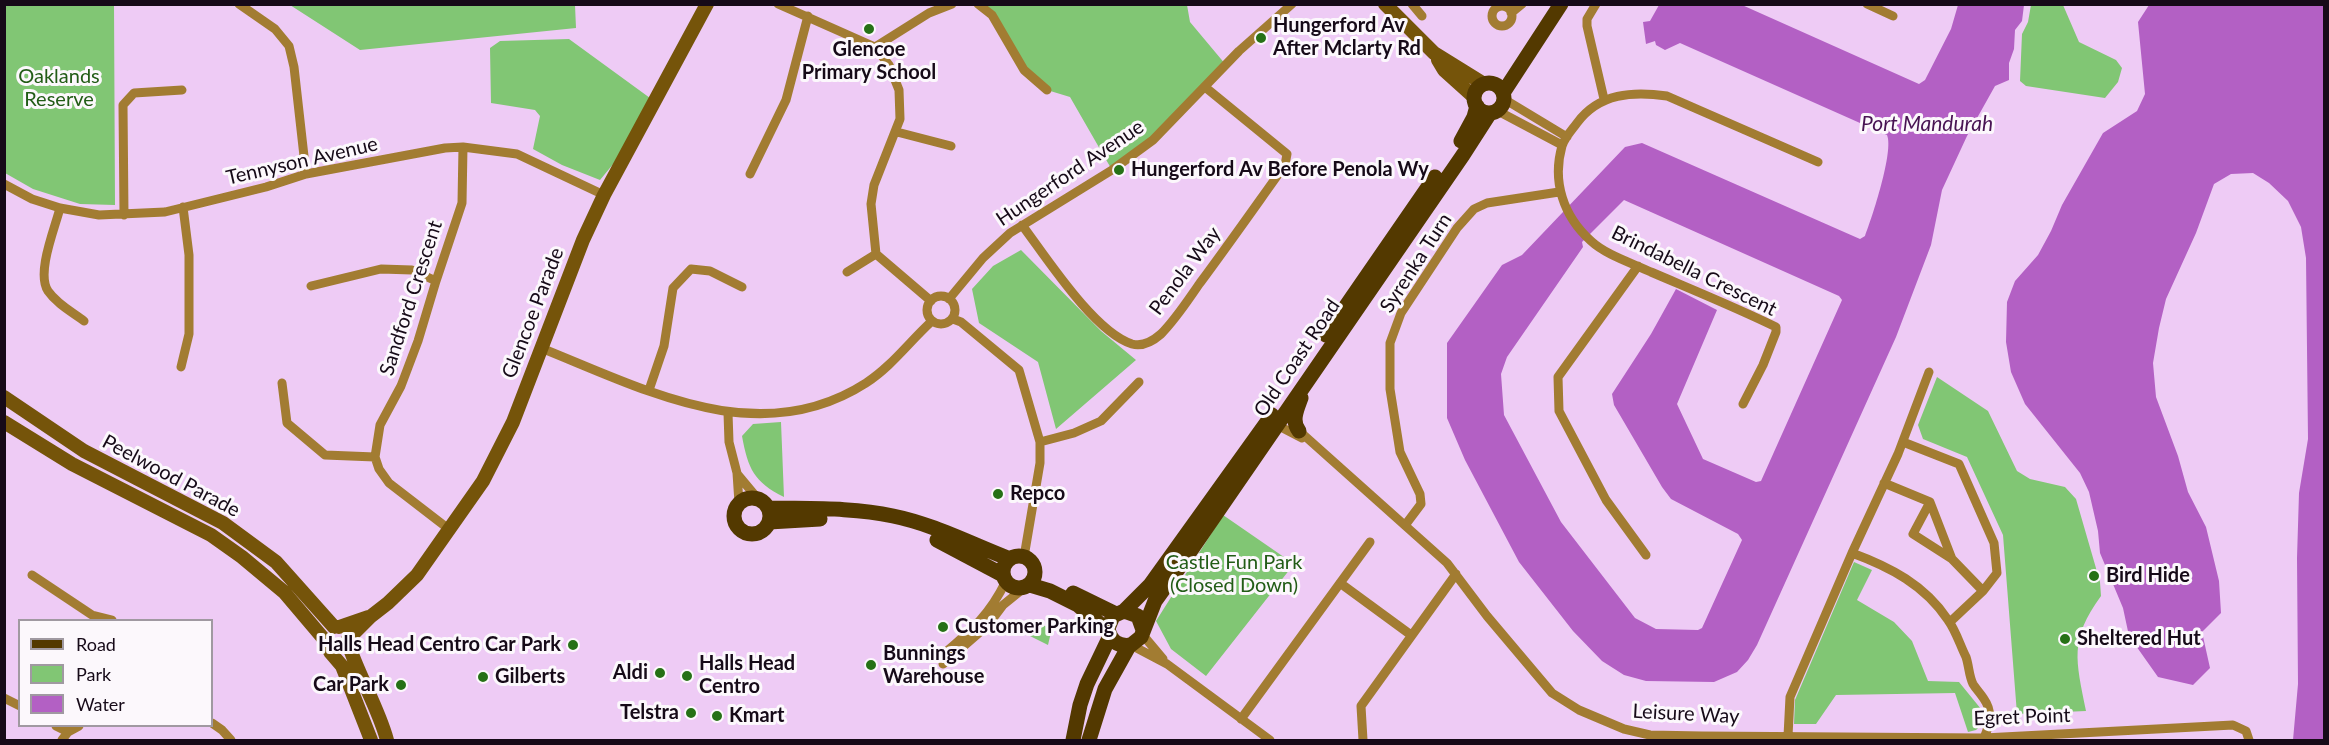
<!DOCTYPE html>
<style>
body{margin:0}
#map{position:relative;width:2329px;height:745px;overflow:hidden;background:#eecbf5;font-family:Lato,sans-serif}
canvas{display:block}
.frame{position:absolute;inset:0;border:6px solid #160a18;pointer-events:none}
.legend{position:absolute;left:18px;top:619px;width:195px;height:108px;box-sizing:border-box;background:#fcf8fc;border:2px solid #a099a1;margin:0;padding:8px 10px;list-style:none;font-size:18px;color:#160a18}
.legend li{display:flex;align-items:center;gap:12px;height:30px}
.legend b{width:30px;border:2px solid #a099a1}
</style>
<div id="map">
<canvas width="2329" height="745"></canvas>
<div class="frame"></div>
<ul class="legend">
<li><b style="height:8px;background:#533900"></b>Road</li>
<li><b style="height:16px;background:#81c674"></b>Park</li>
<li><b style="height:16px;background:#b360c4"></b>Water</li>
</ul>
</div>
<script>
const context = document.querySelector('canvas').getContext('2d');
context.lineJoin = 'round';
function fillPath(path, color) {
  context.fillStyle = color;
  context.fill(path, 'evenodd');
}
function trace(path, color, width, dash) {
  context.strokeStyle = color;
  context.lineWidth = width;
  context.lineCap = dash ? 'butt' : 'round';
  context.setLineDash(dash || []);
  context.stroke(path);
}
function drawText(font, color, halo, rows, align = 'center') {
  context.font = font + ' Lato,sans-serif';
  context.lineWidth = 6;
  context.setLineDash([]);
  context.textBaseline = 'middle';
  context.strokeStyle = halo;
  context.fillStyle = color;
  for (const [text, x, y, turn = 0] of rows) {
    context.save();
    context.translate(x, y);
    context.rotate((+turn || 0) * Math.PI / 180);
    context.textAlign = isNaN(turn) ? turn : align;
    if (halo) context.strokeText(text, 0, 0);
    context.fillText(text, 0, 0);
    context.restore();
  }
}
const green = new Path2D(`
 M5 4 114 5 115 205 80 204 33 189 5 173Z
 M290 5H575L576 28 360 50Z
 M978 5H1187L1190 22 1226 65 1178 116 1112 170 1070 97 1047 90 1024 70 992 15Z
 M2031 5H2063L2079 42 2116 60 2122 68 2118 82 2105 98 2026 86 2020 81 2022 34 2028 22Z
 M569 39 650 98 614 163 600 180 562 165 533 149 540 116 535 110 491 103 490 48 500 41Z
 M1021 250 1101 331 1136 360 1056 429 1038 362 979 323 972 289 993 266Z
 M1937 377 1988 411 2017 471 2030 479 2065 487 2076 499 2100 582 2101 596C2069 640 2076 660 2086 711L2017 714 2003 535 1967 457 1923 439 1918 425Z
 M781 422 784 497C754 482 748 469 742 436L753 424Z
 M1223 515 1294 564 1206 676 1171 649 1156 621Z
 M1854 562 1872 570 1857 600 1894 622 1912 641 1928 681 1959 682 1981 709V725L1976 730 1968 732 1955 693 1836 695 1816 724H1794L1795 700Z
 M1038 624 1052 628 1048 645 1030 636Z`);
const water = new Path2D(`
 M1659 5H1742L1919 84 1925 80 1951 29 1958 5H2024L2022 21 2015 30 2014 49 2009 63V80L1995 86 1967 136 1942 190 1931 245 1896 337 1757 645 1748 660 1737 672 1714 682 1646 681 1624 675 1602 661 1573 631 1519 562 1465 460 1447 418V343L1502 265 1522 255 1625 147 1642 143 1860 239 1865 236C1872 218 1894 151 1887 135L1680 43 1665 50 1656 45 1655 41 1646 44 1643 22 1650 21ZM1624 200 1839 296 1842 300 1761 481 1756 482 1703 459 1677 404 1717 310 1676 289 1651 334 1612 394 1614 405 1662 487 1671 499 1738 534 1742 540 1702 628 1698 630 1656 629 1635 618 1561 522 1504 415 1501 374 1507 357 1583 247 1582 242Z
 M2149 5H2324V740H2293L2298 684 2297 558 2299 493 2308 439 2306 258 2301 227 2288 201 2269 183 2253 173 2231 174 2214 184 2196 233 2166 299 2159 328 2153 363 2156 397 2178 456 2188 492 2206 527 2219 581 2221 613 2202 632 2210 668 2193 685 2158 677 2129 636 2123 608 2100 553 2098 531 2089 492 2080 473 2025 404 2011 372 2006 342 2007 302 2015 281 2038 255 2051 231 2062 205 2103 133 2137 111 2145 94 2138 22Z`);
const street = new Path2D(`
 M239 4 275 29 289 46 294 67 306 174
 M778 4 875 47 889 65 899 90 900 119 874 185 871 204 876 254 931 301
 M978 4 992 15 1024 70 1047 90
 M1412 4 1422 16
 M1596 4 1587 19V26L1604 99
 M1867 4 1893 16
 M1492 16a10 10 0 1 1 20 0a10 10 0 1 1-20 0Z
 M1511 13 1522 4
 M875 47 929 13 952 4
 M1504 99 1567 137
 M1496 110 1562 145
 M897 132 951 146
 M750 174 786 100 808 16
 M4 184 32 199 60 208 99 215 165 212 266 187 306 174 445 148 463 147 517 154 604 195
 M60 208C55 228 36 273 48 291 57 304 72 312 84 321
 M124 215 123 105 134 93 182 90
 M1022 225C1046 257 1094 332 1132 344 1143 347 1153 341 1161 334 1176 319 1188 300 1200 283 1229 244 1257 204 1285 165L1287 154 1205 87
 M1638 266 1558 377 1559 411 1606 500 1646 555
 M847 272 876 254
 M311 286 381 269 412 270 436 281
 M927 310a14 14 0 1 1 28 0a14 14 0 1 1-28 0Z
 M949 299 983 258 1010 233 1112 170 1153 140 1239 51 1292 4
 M953 319 961 322 1019 370 1040 442V463L1024 557
 M541 348C644 389 759 452 866 383 892 366 909 342 932 321
 M181 367 189 334V255L183 207
 M282 383 287 423 325 455 375 457
 M649 390 664 346 673 288 691 269 710 271 742 287
 M1743 404 1763 365 1776 332V327C1735 307 1693 290 1651 272 1632 263 1606 255 1591 241 1563 216 1552 181 1562 146 1565 137 1572 130 1577 123 1599 93 1633 91 1667 96L1818 162
 M728 413 729 442 737 473 739 503
 M1275 424 1302 438
 M1297 429 1447 563 1487 616 1552 693 1579 710 1624 729 1650 735 1702 736 1984 738 2233 725 2246 731 2249 740
 M1040 442 1074 433 1101 421 1139 382
 M1903 442 1959 464 1994 543 1997 573 1983 591
 M738 475 758 499
 M1884 483 1930 502 1952 559 1983 591 1950 622
 M1930 502 1913 534 1952 559
 M1406 524 1421 504 1420 494 1400 452 1390 389V343L1401 313 1457 228 1474 209 1487 203 1559 192
 M450 530 389 483 379 469 375 457 380 425 401 386 418 341 436 281 462 203 463 147
 M1852 553C1890 567 1925 585 1948 620 1956 631 1960 645 1966 657 1969 666 1969 676 1973 684 1976 689 1981 694 1984 699 1993 712 1990 724 1984 738
 M32 575 92 615 112 620
 M1340 583 1411 635
 M1142 634 1163 659
 M1131 645 1167 664 1270 740
 M939 658C969 632 988 618 1006 581
 M943 664 988 625 1003 605 1024 588
 M4 698 20 706
 M1241 719 1370 542
 M212 723 222 730 231 740
 M56 726 68 732
 M1788 736 1790 697 1852 553 1898 454 1929 372
 M62 740 68 732 79 726
 M1363 740 1361 706 1456 574`);
const secondary = new Path2D(`
 M1385 4 1434 53 1484 84
 M1438 60 1444 70 1474 97
 M4 397 84 451 223 523 276 562 334 627
 M4 422 72 464 211 535 242 557 284 592 323 638
 M339 627 368 617
 M348 639 370 617 388 603 417 575 483 481 513 422 583 240 604 195 707 4
 M348 643C359 677 378 707 387 740
 M330 652 342 666 371 740`);
const primary = new Path2D(`
 M1474 98a15 15 0 1 1 30 0a15 15 0 1 1-30 0Z
 M1503 93 1561 4
 M1461 141 1474 117 1477 106
 M1326 335 1435 177
 M1299 431C1291 421 1297 409 1301 398
 M734 516a18 18 0 1 1 36 0a18 18 0 1 1-36 0Z
 M768 508C809 509 852 507 893 516 933 524 971 544 1010 559
 M769 522 820 519
 M937 540 1003 575
 M1003 572a16 16 0 1 1 32 0a16 16 0 1 1-32 0Z
 M1030 585 1050 591 1078 605 1108 631
 M1073 593 1116 614
 M1124 611 1150 585 1272 415
 M1143 630 1138 616 1124 611 1113 616 1108 628C1110 641 1118 647 1131 645L1141 637 1155 601 1178 569 1463 155 1490 113
 M1073 740 1080 705 1087 684 1110 636
 M1089 740 1105 689 1129 646`);
const markers = [
 [869,29,6,"#267116"],
 [1261,38,6,"#267116"],
 [1119,170,6,"#267116"],
 [998,494,6,"#267116"],
 [2094,576,6,"#267116"],
 [943,627,6,"#267116"],
 [2065,639,6,"#267116"],
 [573,645,6,"#267116"],
 [871,665,6,"#267116"],
 [660,673,6,"#267116"],
 [687,676,6,"#267116"],
 [483,677,6,"#267116"],
 [401,685,6,"#267116"],
 [691,713,6,"#267116"],
 [717,716,6,"#267116"]
];
const poiNames = [
 ["Hungerford Av",1273,26],
 ["After Mclarty Rd",1273,49],
 ["Glencoe",869,50,"center"],
 ["Primary School",869,73,"center"],
 ["Hungerford Av Before Penola Wy",1131,170],
 ["Repco",1010,494],
 ["Bird Hide",2106,576],
 ["Customer Parking",955,627],
 ["Sheltered Hut",2077,639],
 ["Halls Head Centro Car Park",561,645,"right"],
 ["Bunnings",883,654],
 ["Warehouse",883,677],
 ["Halls Head",699,664],
 ["Centro",699,687],
 ["Aldi",648,673,"right"],
 ["Gilberts",495,677],
 ["Car Park",389,685,"right"],
 ["Telstra",679,713,"right"],
 ["Kmart",729,716]
];
const parkNames = [
 ["Oaklands",59,77],
 ["Reserve",59,100],
 ["Castle Fun Park",1234,563],
 ["(Closed Down)",1234,586]
];
const streetNames = [
 ["Tennyson Avenue",302,161,-13],
 ["Hungerford Avenue",1070,173,-34],
 ["Syrenka Turn",1416,263,-57],
 ["Penola Way",1185,271,-53],
 ["Brindabella Crescent",1694,271,26],
 ["Sandford Crescent",411,298,-72],
 ["Glencoe Parade",533,313,-69],
 ["Old Coast Road",1297,358,-56],
 ["Peelwood Parade",171,476,28],
 ["Leisure Way",1686,714,3],
 ["Egret Point",2022,717,-2]
];
const waterNames = [
 ["Port Mandurah",1927,124]
];
fillPath(green, '#81c674');
fillPath(water, '#b360c4');
trace(street, '#a27c32', 9);
trace(secondary, '#75540a', 14);
trace(primary, '#533900', 15);
for (const [x, y, r, color] of markers) {
  const dot = new Path2D();
  dot.arc(x, y, r, 0, 2 * Math.PI);
  context.fillStyle = color;
  context.fill(dot);
  trace(dot, '#fcf8fc', 2);
}
drawText('bold 20px', '#160a18', '#fcf8fc', poiNames, 'left');
drawText('20px', '#225c16', '#fcf8fc', parkNames);
drawText('20px', '#160a18', '#fcf8fc', streetNames);
drawText('italic 21px', '#481353', '#fcf8fc', waterNames);
</script>
